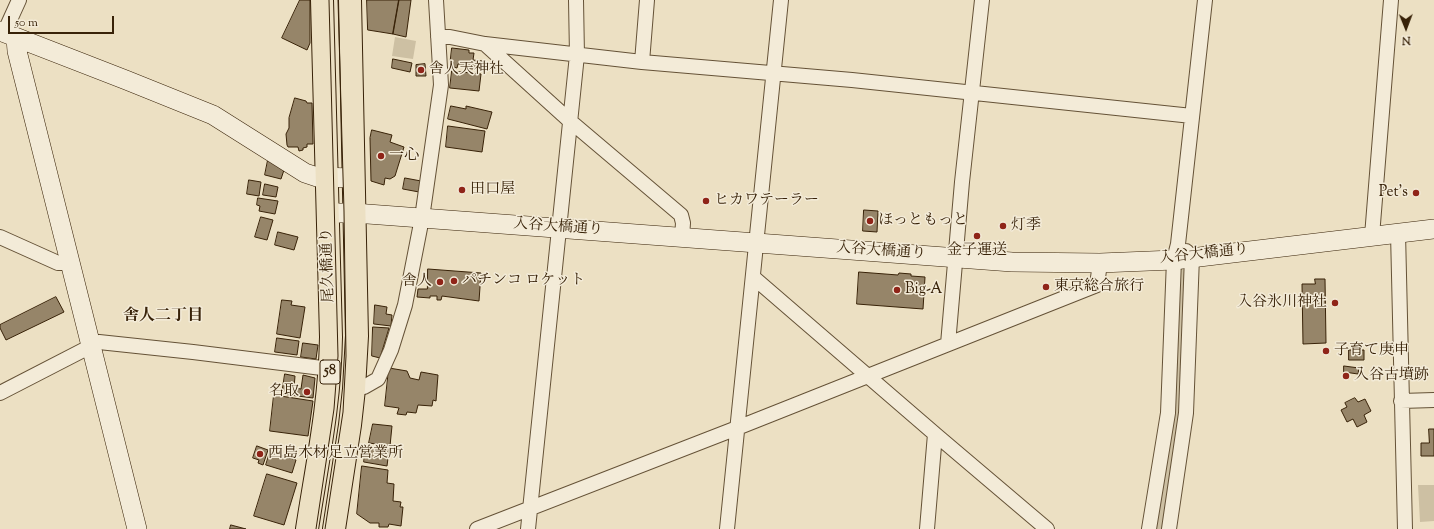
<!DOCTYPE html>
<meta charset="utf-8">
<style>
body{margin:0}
#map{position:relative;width:1434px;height:529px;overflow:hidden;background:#ece0c3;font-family:"Sorts Mill Goudy",serif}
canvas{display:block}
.north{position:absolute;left:1386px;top:8px;width:40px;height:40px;-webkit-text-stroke:3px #f3ebd8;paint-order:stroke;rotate:179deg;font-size:11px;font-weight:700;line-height:16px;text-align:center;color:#382208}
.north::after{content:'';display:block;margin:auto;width:14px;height:18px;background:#382208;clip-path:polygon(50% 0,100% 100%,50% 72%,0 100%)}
.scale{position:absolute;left:8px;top:16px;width:106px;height:18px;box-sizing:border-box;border:2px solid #382208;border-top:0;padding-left:5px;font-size:12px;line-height:14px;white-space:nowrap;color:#382208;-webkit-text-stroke:3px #f3ebd8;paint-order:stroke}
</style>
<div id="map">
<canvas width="1434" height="529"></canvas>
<div class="north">N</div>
<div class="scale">50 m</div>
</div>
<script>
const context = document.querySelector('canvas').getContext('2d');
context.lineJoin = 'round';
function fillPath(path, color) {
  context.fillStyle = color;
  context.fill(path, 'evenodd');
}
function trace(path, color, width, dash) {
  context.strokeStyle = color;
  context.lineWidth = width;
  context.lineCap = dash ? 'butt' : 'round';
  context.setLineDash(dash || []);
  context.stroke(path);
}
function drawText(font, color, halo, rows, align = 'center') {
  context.font = font + ' "Sorts Mill Goudy","Noto Serif JP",serif';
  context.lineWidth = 3;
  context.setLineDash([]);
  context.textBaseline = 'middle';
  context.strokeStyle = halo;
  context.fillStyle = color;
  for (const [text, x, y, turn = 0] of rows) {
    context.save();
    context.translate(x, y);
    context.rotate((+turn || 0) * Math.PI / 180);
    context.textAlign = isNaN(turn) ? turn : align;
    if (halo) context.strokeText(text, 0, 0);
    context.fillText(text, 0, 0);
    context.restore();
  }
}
const green = new Path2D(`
 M395 37 416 41 413 59 392 56Z
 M1188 267 1183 415 1165 529H1154L1177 268Z
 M1418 485H1434V521L1420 522Z`);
const building = new Path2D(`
 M300 0H310V43L307 50 282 38Z
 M367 0H399L393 34 368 30Z
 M399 0H411L406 37 393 34Z
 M452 48 469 50V53H474L473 60 482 61 481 70 465 68 466 64H458L457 68 450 66Z
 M393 59 412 63 410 72 392 68Z
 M425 64 426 76H416V65Z
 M452 71 481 74 479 91 450 88Z
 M295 98 306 101 307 103H312L313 144H307V147L303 148V150L299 151 298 147H288L287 145 286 134 289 128V118Z
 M451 106 466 109V106L492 112 487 129 448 119Z
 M448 126 485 131 482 152 446 147Z
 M372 130 392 135 390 142 404 147 395 176 390 179 385 178 384 185 371 181 370 138Z
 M268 160 284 170 281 179 265 175Z
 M405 178 421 181 419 192 403 189Z
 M249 180 261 182 259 196 247 194Z
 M265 184 278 187 276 197 263 195Z
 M258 198 278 201 275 214 259 211 260 206 257 205Z
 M864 210 878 211 877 232 863 231Z
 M261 217 273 220 267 240 255 237Z
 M278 232 298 237 294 250 275 245Z
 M428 269 481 273 479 301 442 296 441 300H437V296H430V298L417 297 418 289H427Z
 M859 272 898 275 899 273 911 274V276L925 277 923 309 857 304Z
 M1315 279H1325L1326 343 1303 344 1302 284H1315Z
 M56 297 64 312 6 340 0 328V325Z
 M282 300 292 301 291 305 305 307 300 338 277 334Z
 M375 305 387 307 386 314 392 315 391 326 374 324Z
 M373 327 389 328 380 358 372 356Z
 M277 338 299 341 297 355 275 352Z
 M303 343 318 345 316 359 301 357Z
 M1349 350H1364V360H1349Z
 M1344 366 1359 368 1358 374 1344 372Z
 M389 368 407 371 410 378 419 380 421 372 438 375 436 401 433 400 432 406 418 405 416 413 407 412 406 415 397 414 399 408 385 406Z
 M285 374 295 376 294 388 301 389 303 375 315 378 313 398 282 394Z
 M274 395 313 401 308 436 270 431Z
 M1355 398 1358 402 1365 399 1371 411 1364 415 1367 422 1357 427 1353 419 1347 422 1341 410 1347 407 1345 403Z
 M373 424 392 426 390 446 369 443Z
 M1429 429H1434V456H1421V443H1429Z
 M257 446 268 450 263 465 258 463 259 460 253 458Z
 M272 446 280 448 278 454 296 460 292 473 266 465Z
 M366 447 389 450 387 466 364 462Z
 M362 466 388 470 387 483 394 484 393 501 401 502 400 507H403L401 526 389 524 388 527H379V523H370L357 514Z
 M267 474 297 483 284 525 254 516Z
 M231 525 246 529H230Z`);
const street = new Path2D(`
 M4 33 19 0
 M438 37H450L485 44 642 62 852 80 1192 116
 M485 44 570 121 681 215 683 223 682 237
 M642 62 647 0
 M1398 233 1405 529
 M1372 236 1391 0
 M0 237 58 263H71
 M753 277 935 434
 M948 344 962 182 982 0
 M354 389 364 387 378 379 391 350 405 305 422 218 441 85 436 0
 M0 393 99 342 193 352 330 369
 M1401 401 1434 400
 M477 529 737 428 1097 285 1100 263
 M528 529 577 55 576 0
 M727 529 781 0
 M927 529 935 434 1047 529
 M1149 529 1168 413 1174 260 1178 244 1205 0
 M1169 529 1186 413 1192 257 1186 251`);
const secondary = new Path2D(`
 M0 31 126 80 213 115 305 173 317 177 354 178
 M16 38 17 51 137 529
 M327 213H354L1012 262 1100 263 1174 260 1434 229`);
const primary = new Path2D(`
 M307 529C317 464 330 403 331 337L322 0
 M334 529 350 425 354 389 357 336 350 0`);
const tram = new Path2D(`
 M316 529 334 409 338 356 329 0
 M325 529 343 412 346 356 344 211 338 0`);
const markers = [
 [421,70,4,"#8f2418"],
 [381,156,4,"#8f2418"],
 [462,190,4,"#8f2418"],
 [1416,193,4,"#8f2418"],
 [706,201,4,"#8f2418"],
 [870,221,4,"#8f2418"],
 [1003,226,4,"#8f2418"],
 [977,236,4,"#8f2418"],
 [454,281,4,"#8f2418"],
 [440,282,4,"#8f2418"],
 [1046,287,4,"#8f2418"],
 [897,290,4,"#8f2418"],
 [1335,303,4,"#8f2418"],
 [1326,351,4,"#8f2418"],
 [1346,376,4,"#8f2418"],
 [307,392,4,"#8f2418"],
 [260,454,4,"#8f2418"]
];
const shields = [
 [330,372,20]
];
const shieldNames = [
 ["58",330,372]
];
const poiNames = [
 ["舎人天神社",429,70],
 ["一心",389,156],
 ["田口屋",470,190],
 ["Pet’s",1408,193,"right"],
 ["ヒカワテーラー",714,201],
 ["ほっともっと",878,221],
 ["灯季",1011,226],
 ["金子運送",977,251,"center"],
 ["パチンコ ロケット",462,281],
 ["舎人",432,282,"right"],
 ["東京総合旅行",1054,287],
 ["Big-A",905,290],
 ["入谷氷川神社",1327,303,"right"],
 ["子育て庚申",1334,351],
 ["入谷古墳跡",1354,376],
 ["名取",299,392,"right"],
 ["西島木材足立営業所",268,454]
];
const streetNames = [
 ["入谷大橋通り",558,228,4],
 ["入谷大橋通り",881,252,4],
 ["入谷大橋通り",1204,255,-6],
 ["尾久橋通り",329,265,-92]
];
const neighbourhoodNames = [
 ["舎人二丁目",163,317]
];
fillPath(green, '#cdc0a3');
fillPath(building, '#968569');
trace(building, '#382208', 1);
trace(street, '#655237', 16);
trace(secondary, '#382208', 20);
trace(primary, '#382208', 24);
trace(street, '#f3ebd8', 14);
trace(secondary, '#f3ebd8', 19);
trace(primary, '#ece0c3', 22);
trace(tram, '#382208', 1);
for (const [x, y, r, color] of markers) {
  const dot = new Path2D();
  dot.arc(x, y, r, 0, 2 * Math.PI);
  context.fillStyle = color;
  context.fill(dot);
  trace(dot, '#f3ebd8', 1.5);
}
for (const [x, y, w] of shields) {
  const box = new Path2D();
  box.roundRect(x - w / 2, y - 12, w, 24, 3);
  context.fillStyle = '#f3ebd8';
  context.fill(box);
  trace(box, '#382208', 1);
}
drawText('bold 14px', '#382208', null, shieldNames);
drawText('15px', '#382208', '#f3ebd8', poiNames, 'left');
drawText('15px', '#382208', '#f3ebd8', streetNames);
drawText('bold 16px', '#382208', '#f3ebd8', neighbourhoodNames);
</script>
